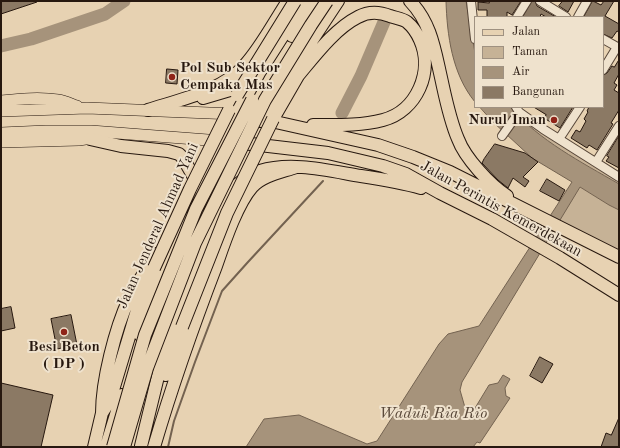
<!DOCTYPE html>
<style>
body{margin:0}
#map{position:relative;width:620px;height:448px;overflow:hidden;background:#e7d2b2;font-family:"Old Standard TT",serif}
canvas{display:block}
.frame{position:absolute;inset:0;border:2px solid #27180f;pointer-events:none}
.legend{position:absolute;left:474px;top:16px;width:130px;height:92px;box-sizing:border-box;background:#efe2cd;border:1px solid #9f9181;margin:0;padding:5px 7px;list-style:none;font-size:12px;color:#27180f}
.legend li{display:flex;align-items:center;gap:8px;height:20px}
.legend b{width:20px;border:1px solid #9f9181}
</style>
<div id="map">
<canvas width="620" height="448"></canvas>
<div class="frame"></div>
<ul class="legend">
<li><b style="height:5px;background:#e7d2b2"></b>Jalan</li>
<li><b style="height:11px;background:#c6b296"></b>Taman</li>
<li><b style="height:11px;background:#a6937b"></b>Air</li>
<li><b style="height:11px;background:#8b7964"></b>Bangunan</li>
</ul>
</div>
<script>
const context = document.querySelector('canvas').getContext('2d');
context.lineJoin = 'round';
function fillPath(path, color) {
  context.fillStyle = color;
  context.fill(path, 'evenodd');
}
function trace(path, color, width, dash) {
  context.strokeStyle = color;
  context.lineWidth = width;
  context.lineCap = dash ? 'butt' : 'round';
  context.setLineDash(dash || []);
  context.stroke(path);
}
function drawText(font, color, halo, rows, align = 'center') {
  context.font = font + ' "Old Standard TT",serif';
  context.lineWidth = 4;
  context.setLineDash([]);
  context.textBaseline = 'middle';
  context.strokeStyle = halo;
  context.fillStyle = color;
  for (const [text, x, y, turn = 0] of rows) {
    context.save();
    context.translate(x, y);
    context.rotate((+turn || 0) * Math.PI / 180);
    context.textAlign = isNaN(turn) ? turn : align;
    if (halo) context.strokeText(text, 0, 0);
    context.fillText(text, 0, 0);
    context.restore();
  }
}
const green = new Path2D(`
 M510 107H516L619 177V184C581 162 540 141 510 107Z
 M580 187 609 205 619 210V257L556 224Z`);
const water = new Path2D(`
 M446 1H466L475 53V102C452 74 447 35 446 1Z
 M480 107H510C540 141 581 162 619 184V210L609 205 580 187 462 382 460 390 466 411 472 413 489 385 498 383 503 375 510 379 505 388 506 396 510 398 480 443 477 442 473 447H246L264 419 299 415 367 444 377 441 439 344 448 334 479 326 572 182 532 158 493 122Z`);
const stream = new Path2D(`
 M168 447 174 421 195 362 222 291 248 262 323 181`);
const river = new Path2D(`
 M1 46 31 39 105 14 124 1
 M342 113 361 76 384 22`);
const building = new Path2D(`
 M1 1H37V2L1 14Z
 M489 1H521L512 15 507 12V17H487V10H478V2L489 3Z
 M532 1H535L537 6 556 17H546L541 14 540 17H523Z
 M563 1H574L568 12 559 6Z
 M593 1 601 5 604 1H614L605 16 619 24V32L617 31 612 38 603 34V17H584Z
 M619 60V74L614 83 617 85 614 90 619 93V110L611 123 613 124 597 150 589 145 587 148 571 138 576 130 580 132 586 121 584 119 588 112 587 111 589 107H603V75L607 73 612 66 614 67Z
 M167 69 178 70 177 84 166 83Z
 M534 107H573L560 128 544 118 546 115Z
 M619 136V168L606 161 609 157 607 156Z
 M495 144 525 153 538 162 523 177 529 181 525 187 513 178 508 188 498 180 482 163 484 159Z
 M547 179 565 190 559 201 540 191Z
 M11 307 15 328 1 331V309Z
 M71 315 77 345 57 349 51 319Z
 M540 357 553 364 542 383 530 376Z
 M1 383 53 395 41 447H1Z
 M619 418V447H601L606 433 611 435Z`);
const minor = new Path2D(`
 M471 1 475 39
 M540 1 566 17
 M517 17 527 1
 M578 17 587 1
 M603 39 619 48
 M603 70 617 47
 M516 107 519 112 543 129 619 177
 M502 136 519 112
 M559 139 580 107
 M596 162 619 126`);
const major = new Path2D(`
 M1 101C20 99 40 97 58 100 65 101 71 104 77 106
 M1 111 87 108 234 114
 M1 133 46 131H91L221 141
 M1 142 79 140 98 137`);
const highway = new Path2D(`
 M410 1C430 22 434 46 440 73 445 95 449 118 458 139 465 158 490 185 507 196
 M292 36 315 1
 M296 78C313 58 334 29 358 17 369 11 380 12 390 16 396 18 403 19 407 22 413 27 417 33 420 40 434 71 417 111 383 120 360 126 336 125 313 125
 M203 98 230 90 249 79
 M148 110C179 100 223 91 245 65 262 46 274 22 288 1
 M262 119 378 145 413 157 450 172 619 257
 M273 119 299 74
 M261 121 272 101 338 1
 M90 139 121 146 168 151 179 154 183 158 199 186
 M234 142 328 153 383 166 406 174 440 193 492 219 560 258 619 295
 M225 194C236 186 247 175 260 171 291 161 330 171 361 176 381 179 401 182 421 188
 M140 335 149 305 177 234 216 151 259 73 305 1
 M166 375 182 327
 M102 413C102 381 115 329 129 299 137 283 147 269 156 254
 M141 446 171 323 222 201
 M94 447 102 413 110 400 138 307 152 273
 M106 447 122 395
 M154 447C172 386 193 326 216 266 224 243 237 204 252 187 263 175 282 172 296 167`);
const highwayBridge = new Path2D(`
 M237 95 295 1
 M154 268 190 189 229 110
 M182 327 227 213 273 119
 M113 447 145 335 173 266 196 209 252 100
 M124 447 147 368 195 243 265 100 311 25 327 1`);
const markers = [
 [172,77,4,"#8f2418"],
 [554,120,4,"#8f2418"],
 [64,332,4,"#8f2418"]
];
const poiNames = [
 ["Pol Sub Sektor",180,68],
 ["Cempaka Mas",180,85],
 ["Nurul Iman",546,120,"right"],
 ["Besi Beton",64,347,"center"],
 ["( DP )",64,364,"center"]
];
const streetNames = [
 ["Jalan Perintis Kemerdekaan",501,209,29],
 ["Jalan Jenderal Ahmad Yani",158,226,-66]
];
const waterNames = [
 ["Waduk Ria Rio",433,414]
];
fillPath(green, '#c6b296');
fillPath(water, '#a6937b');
trace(water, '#736250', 1);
trace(stream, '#736250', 2);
trace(river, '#a6937b', 13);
fillPath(building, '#8b7964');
trace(building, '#27180f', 1);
trace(minor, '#574638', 10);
trace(major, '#27180f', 12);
trace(highway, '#27180f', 14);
trace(minor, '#efe2cd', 8);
trace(major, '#e7d2b2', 11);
trace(highway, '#e7d2b2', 12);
trace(highwayBridge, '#27180f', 14, []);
trace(highwayBridge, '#e7d2b2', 12);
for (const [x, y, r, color] of markers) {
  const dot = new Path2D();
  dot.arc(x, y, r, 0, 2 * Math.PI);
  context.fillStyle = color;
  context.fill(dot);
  trace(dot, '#efe2cd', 1.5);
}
drawText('bold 15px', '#27180f', '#efe2cd', poiNames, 'left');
drawText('15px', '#27180f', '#efe2cd', streetNames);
drawText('italic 16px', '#5a493a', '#efe2cd', waterNames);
</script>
